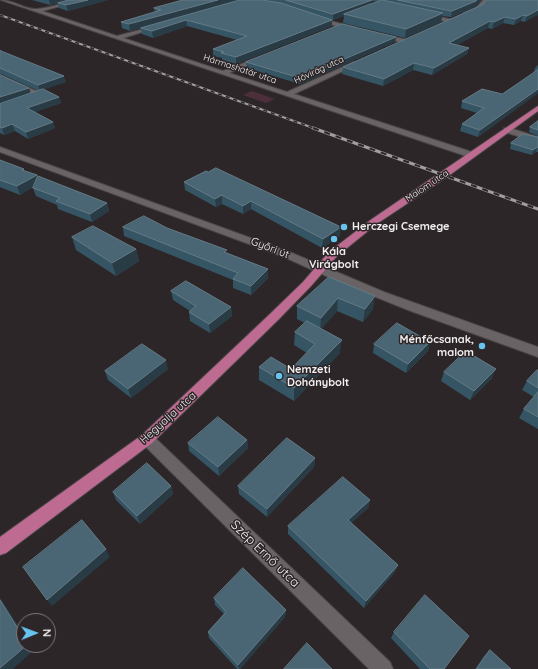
<!DOCTYPE html>
<meta charset="utf-8">
<style>
body{margin:0}
#map{position:relative;width:538px;height:669px;overflow:hidden;background:#2c2628;font-family:Quicksand,sans-serif}
canvas{display:block}
.north{position:absolute;left:16px;top:613px;width:40px;height:40px;box-sizing:border-box;background:#2c2628;border:1px solid #7c7678;border-radius:50%;rotate:89deg;font-size:11px;font-weight:700;line-height:16px;text-align:center;color:#f3eff0}
.north::after{content:'';display:block;margin:auto;width:14px;height:18px;background:#66c4ef;clip-path:polygon(50% 0,100% 100%,50% 72%,0 100%)}
</style>
<div id="map">
<canvas width="538" height="669"></canvas>
<div class="north">N</div>
</div>
<script>
const context = document.querySelector('canvas').getContext('2d');
context.lineJoin = 'round';
function fillPath(path, color) {
  context.fillStyle = color;
  context.fill(path, 'evenodd');
}
function trace(path, color, width, dash) {
  context.strokeStyle = color;
  context.lineWidth = width;
  context.lineCap = dash ? 'butt' : 'round';
  context.setLineDash(dash || []);
  context.stroke(path);
}
function drawText(font, color, halo, rows, align = 'center') {
  context.font = font + ' Quicksand,sans-serif';
  context.lineWidth = 3;
  context.setLineDash([]);
  context.textBaseline = 'middle';
  context.strokeStyle = halo;
  context.fillStyle = color;
  for (const [text, x, y, turn = 0] of rows) {
    context.save();
    context.translate(x, y);
    context.rotate((+turn || 0) * Math.PI / 180);
    context.textAlign = isNaN(turn) ? turn : align;
    if (halo) context.strokeText(text, 0, 0);
    context.fillText(text, 0, 0);
    context.restore();
  }
}
const green = new Path2D(`
 M252 91 275 99 266 103 243 95Z`);
const minor = new Path2D(`
 M1 0C13 0 26 10 37 9 53 8 68 0 84 0L42 11 117 36 159 25V27L123 38 223 71 260 57H264V59L229 73 287 92 354 62H358V64L294 94 475 153 476 155 472 157H469Z
 M483 0H488L480 10 464 15V13L476 8Z
 M426 14 454 20 455 21 452 23 424 16Z
 M316 17 357 28 358 29 355 31 314 20V18Z
 M380 34 404 39 407 41 404 43 378 37V35Z
 M0 75 43 94 44 95 35 99H31V97L35 95 0 79Z
 M504 128H510L538 137V142L504 132Z
 M0 147 292 253 384 292 538 347V357L408 310 346 285 284 257 0 152Z
 M147 433 152 435 390 662 393 669H369L142 443 140 439 142 435Z`);
const major = new Path2D(`
 M538 106V111L447 177 378 223 337 256 311 286 278 320 152 443 6 553 0 555V537L142 435 270 314 303 282 329 252 372 219Z`);
const railFar1 = new Path2D(`
 M0 15 316 129`);
const rail = new Path2D(`
 M313 128 538 209`);
const wall = new Path2D(`
 M32 0H108L68 11 59 8 58 3 50 5Z
 M183 0H239L141 28 240 0H481L475 7 451 17 442 16 441 22 405 38 343 23 344 16 333 20H332V26L236 64 222 60V58L213 56V49L237 40 187 26 153 38 142 34 141 28 130 31 122 28 121 22 155 12 154 8ZM372 1 378 2 371 4Z
 M538 0 525 22 521 21 514 25 503 23 492 29 488 28 457 45 469 48 467 54 432 75 413 70 383 86 342 74 343 67 482 5Z
 M396 37 395 42 300 84 247 68 246 62Z
 M0 50 66 82 44 89 59 97 61 103 35 112 53 122 55 128 28 139 15 131 4 135 0 133V75L29 88 30 94 39 91 1 74H0Z
 M538 65V93L478 137 460 131 462 124 477 113 461 108 462 101 502 94 533 74 535 68Z
 M538 121V136L529 132 530 127Z
 M538 137V152H536L532 155 510 149 511 143Z
 M0 160 25 171 37 175V177L107 203 109 211 92 222 58 209 57 205 36 196 33 188V187L20 195 0 187Z
 M206 171 340 236 322 248 251 209 243 214 222 204 216 207 185 190 184 182Z
 M123 227 167 228 227 253 268 269V278L251 295 233 288V280L124 236Z
 M72 237 136 249 139 261 116 276 76 250Z
 M329 277 373 309 363 322 337 311 321 329 340 353 294 401 259 380V367L291 369 307 353 294 345 295 332 305 323 297 319V306Z
 M171 291 231 307 232 316 210 333 190 321 189 312 190 311 173 300Z
 M430 342 428 351 406 373 373 353 374 344Z
 M168 369 131 398 108 380 105 371Z
 M538 370V429L519 418 524 409 534 397 522 390 527 381Z
 M444 372 492 378 470 400 441 381Z
 M247 440 248 448 219 476 189 451 188 443Z
 M315 458 314 467 267 517 239 494 238 486Z
 M171 486 173 494 140 524 116 500 113 492Z
 M370 500 368 508 351 523 398 565 395 572 364 608 288 534V526Z
 M214 598 286 610 285 617 240 669H237L209 638 208 632 224 614 215 605Z
 M394 632 444 669H420L391 638Z
 M490 650 511 669H475L484 656Z`);
const shadedWall = new Path2D(`
 M49 0H71L50 5Z
 M88 0H108L68 11 66 5Z
 M218 0H239L130 31 129 24Z
 M372 0 371 6 344 14V16L333 20V14Z
 M477 0H481L475 7 451 17 452 11Z
 M538 10V15L525 22 527 16Z
 M443 13 441 22 405 38 406 29Z
 M523 15 521 21 514 25 516 19Z
 M505 17 503 23 492 29 494 22Z
 M186 20 187 26 153 38 152 31Z
 M332 20V26L236 64V57Z
 M490 21 488 28 448 50 449 43Z
 M396 37 395 42 300 84V78Z
 M469 48 467 54 432 75 434 68Z
 M414 63 413 70 383 86 384 79Z
 M64 76 66 82 40 91 38 85Z
 M29 88 31 95 0 104V97Z
 M538 89V93L478 137 480 130Z
 M59 97 61 103 29 114 27 108Z
 M53 122 55 128 28 139 26 132Z
 M12 124 15 131 4 135 2 128Z
 M538 146 536 152 532 155 533 150Z
 M37 175 39 183 20 195 17 186Z
 M222 195V204L216 207 215 199Z
 M251 201V209L243 214V206Z
 M107 203 109 211 92 222 90 214Z
 M341 227 340 236 322 248 323 239Z
 M136 249 139 261 116 276 112 263Z
 M268 269V278L251 295V286Z
 M375 296 373 309 363 322 365 309Z
 M338 298 337 311 320 331 321 318Z
 M231 307 232 316 210 333 209 324Z
 M342 340 340 353 294 401V388Z
 M430 342 428 351 406 373 408 364Z
 M166 360 168 369 131 398 128 389Z
 M496 369 492 378 470 400 474 391Z
 M247 440 248 448 219 476 218 467Z
 M315 458 314 467 267 517V509Z
 M171 486 173 494 140 524 137 516Z
 M370 500 368 508 346 528 348 520Z
 M106 549 110 557 52 606 47 600Z
 M398 565 395 572 364 608 366 601Z
 M0 598 3 602 24 635V638L0 600Z
 M286 610 285 617 240 669H239L238 665Z
 M27 645H31L34 650 13 669H0V668Z`);
const building = new Path2D(`
 M69 0H88L66 5 58 3Z
 M183 0H218L129 24 121 22 161 10 154 8Z
 M240 0H262L281 3 332 20 236 57 221 53 224 52 213 49 247 36 186 20 152 31 141 28Z
 M286 0H372L333 14Z
 M382 0 443 13 406 29 344 14Z
 M398 0H477L476 1 452 11Z
 M487 0H538V10L527 16 523 15 516 19 505 17 494 22 490 21 449 43 469 48 434 68 414 63 384 79 343 67 482 5Z
 M342 24 396 37 300 78 246 62Z
 M0 50 1 51 64 76 38 85 0 68Z
 M538 70V89L480 130 462 124 484 108 462 101 482 89 502 94Z
 M0 75 29 88 0 97Z
 M43 89 59 97 27 108 53 122 26 132 12 124 2 128 0 127V104Z
 M538 121V130L530 127Z
 M523 134 538 137V147L533 150 511 143Z
 M0 160 24 169 22 170 37 175 17 186 0 180Z
 M216 168 341 227 323 239 251 201 243 206 222 195 215 199 184 182 206 171 208 172Z
 M38 176 107 203 90 214 56 201 60 198 33 188Z
 M144 216 167 228 227 250 224 252 268 269 251 286 233 279 238 273 123 227Z
 M93 226 136 249 112 263 72 237Z
 M329 277 375 296 365 309 338 298 321 318 297 306Z
 M186 281 231 307 209 324 189 312 196 306 171 291Z
 M307 321 342 340 294 388 259 367 271 357 291 369 315 344 295 332Z
 M397 323 430 342 408 364 374 344Z
 M142 344 166 360 128 389 105 371Z
 M466 351 496 369 474 391 444 372Z
 M537 370H538V388L527 381Z
 M538 392V417L524 409Z
 M218 417 247 440 218 467 188 443Z
 M287 438 315 458 267 509 238 486Z
 M147 463 171 486 137 516 113 492Z
 M343 477 370 500 348 520 398 565 366 601 288 526Z
 M82 520 106 549 47 600 23 567Z
 M243 568 286 610 238 665 208 632 226 612 214 598Z
 M425 595 469 636 444 669H430L394 632Z
 M0 600 24 638V645H27L0 668Z
 M307 643 332 669H284Z
 M490 650 511 669H477Z`);
const markers = [
 [344,227,4,"#66c4ef"],
 [334,239,4,"#66c4ef"],
 [482,346,4,"#66c4ef"],
 [279,376,4,"#66c4ef"]
];
const farStreetnames = [
 ["Hármashatár utca",240,69,18],
 ["Hóvirág utca",319,70,-25],
 ["Malom utca",427,186,-34]
];
const poiNames = [
 ["Herczegi Csemege",352,227],
 ["Kála",334,252,"center"],
 ["Virágbolt",334,265,"center"],
 ["Ménfőcsanak,",474,340,"right"],
 ["malom",474,353,"right"],
 ["Nemzeti",287,370],
 ["Dohánybolt",287,383]
];
const streetNames = [
 ["Győri út",270,248,21],
 ["Hegyalja utca",168,418,-42]
];
const nearStreetnames = [
 ["Szép Ernő utca",265,554,44]
];
fillPath(green, '#4c2f3b');
trace(minor, '#4a4547', 2);
trace(major, '#4a4547', 2);
fillPath(minor, '#696365');
fillPath(major, '#be6b92');
trace(railFar1, '#a29e9f', 2);
trace(rail, '#a29e9f', 3);
trace(railFar1, '#2c2628', 1.5, [4]);
trace(rail, '#2c2628', 2, [6]);
fillPath(wall, '#355564');
fillPath(shadedWall, '#293b45');
fillPath(building, '#4a6573');
trace(building, '#647b86', 1);
for (const [x, y, r, color] of markers) {
  const dot = new Path2D();
  dot.arc(x, y, r, 0, 2 * Math.PI);
  context.fillStyle = color;
  context.fill(dot);
  trace(dot, '#2c2628', 1.5);
}
drawText('9px', '#f3eff0', '#2c2628', farStreetnames);
drawText('bold 11px', '#f3eff0', '#2c2628', poiNames, 'left');
drawText('11px', '#f3eff0', '#2c2628', streetNames);
drawText('13px', '#f3eff0', '#2c2628', nearStreetnames);
</script>
